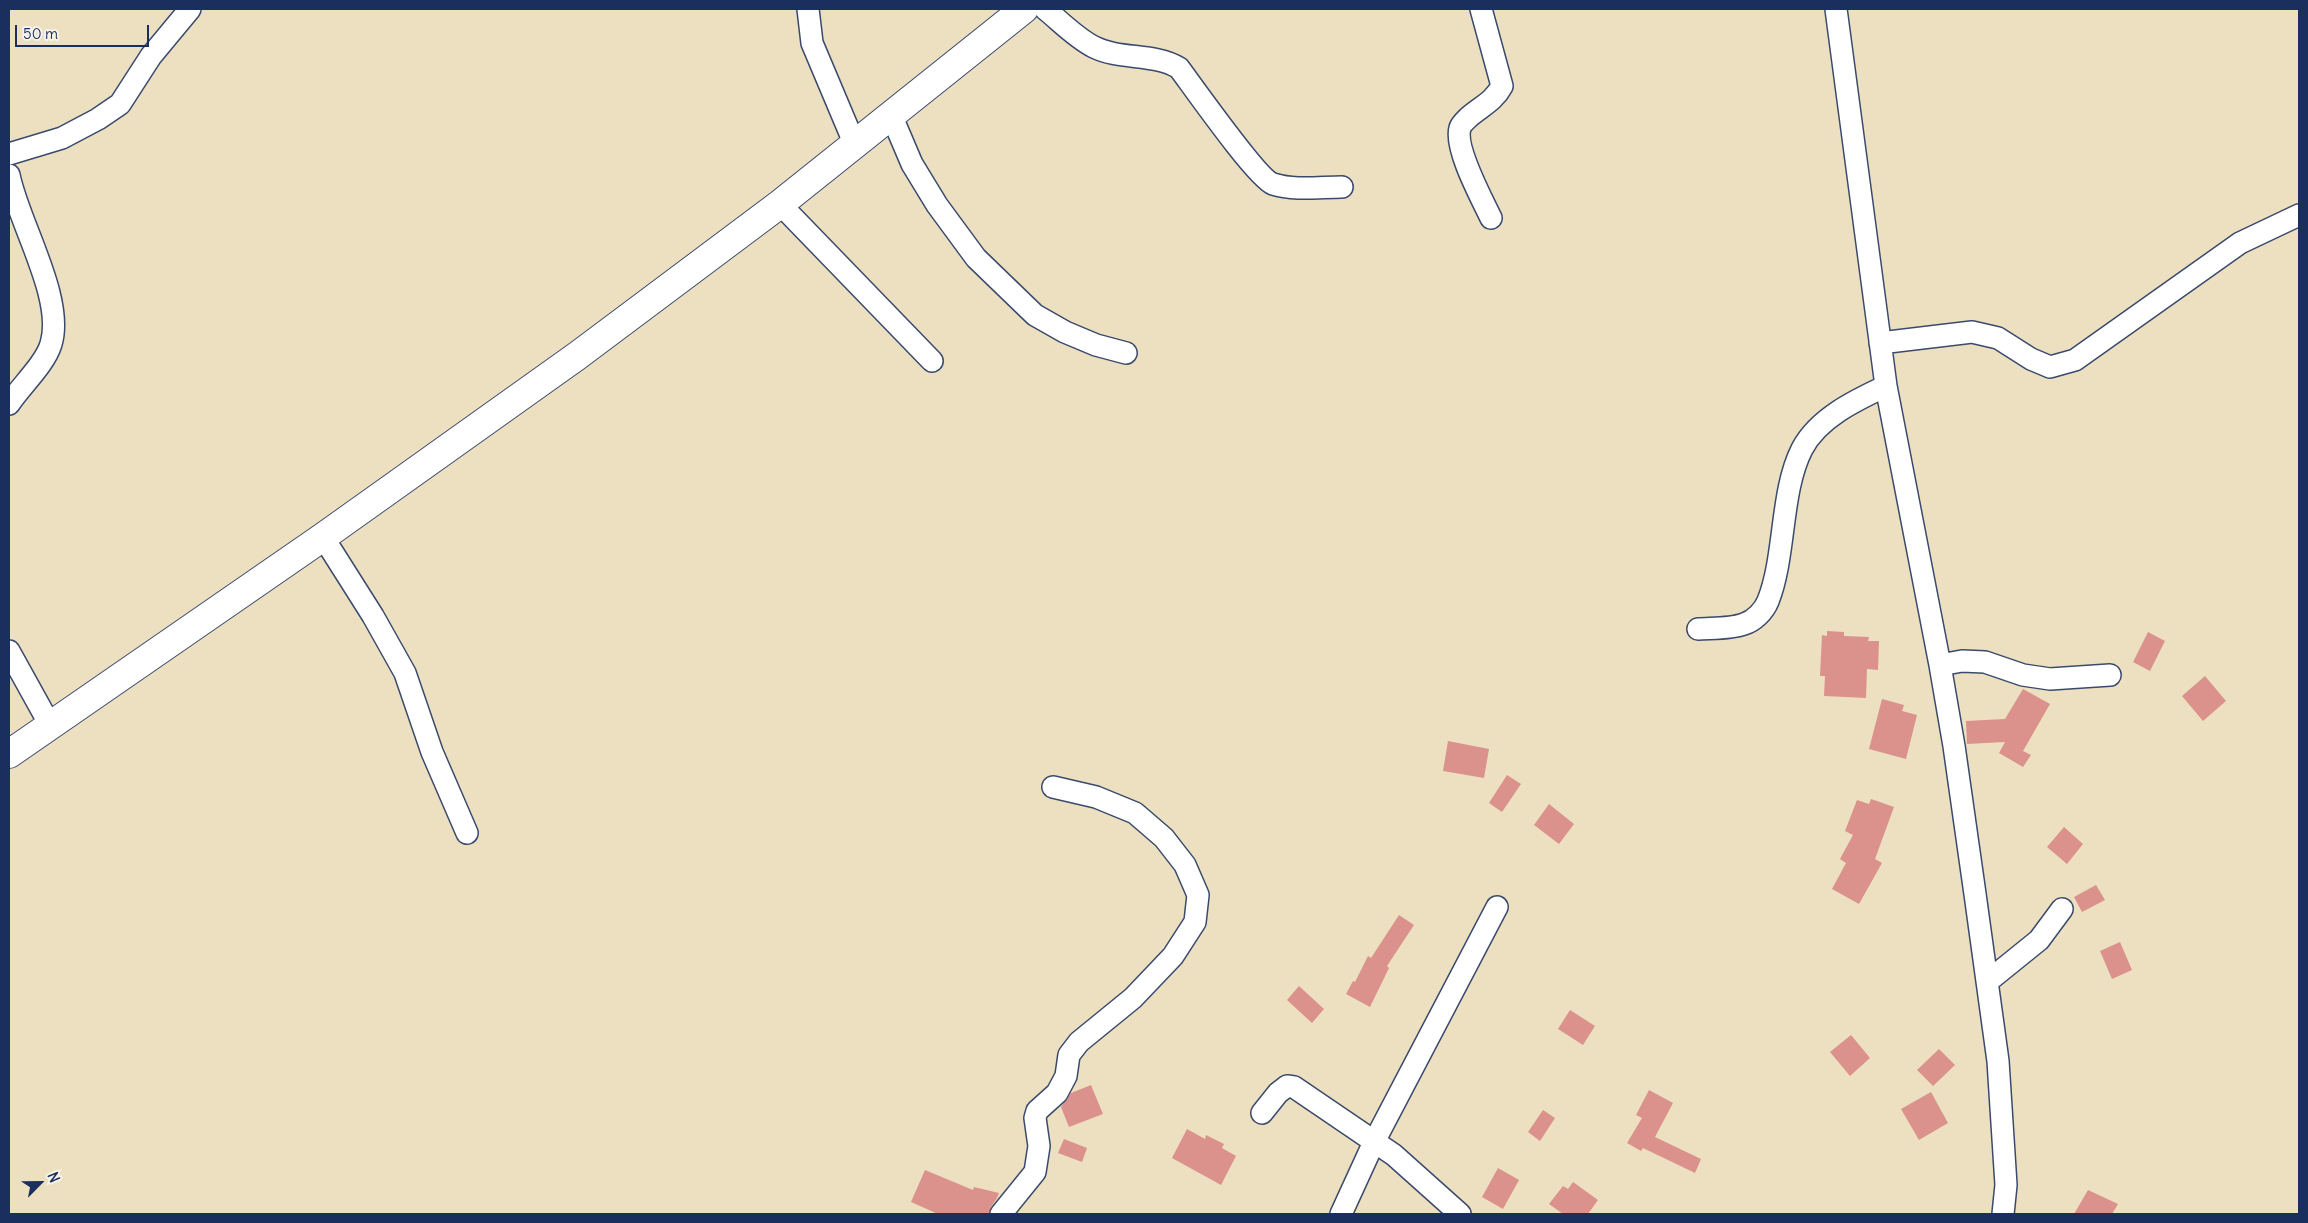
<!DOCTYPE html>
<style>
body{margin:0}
#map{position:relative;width:2308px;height:1223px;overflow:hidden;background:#ece0c0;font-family:Delius,sans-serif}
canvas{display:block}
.frame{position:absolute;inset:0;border:10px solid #1b2f5e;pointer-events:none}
.north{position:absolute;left:15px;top:1158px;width:50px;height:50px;-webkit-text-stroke:4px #f7f3e8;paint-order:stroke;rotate:67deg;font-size:14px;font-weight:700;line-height:20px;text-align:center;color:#1b2f5e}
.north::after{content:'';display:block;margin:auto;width:18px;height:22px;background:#1b2f5e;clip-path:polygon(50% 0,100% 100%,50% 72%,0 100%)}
.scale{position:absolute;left:15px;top:25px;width:134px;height:22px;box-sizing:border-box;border:2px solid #1b2f5e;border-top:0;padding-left:6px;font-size:15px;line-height:18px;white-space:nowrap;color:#1b2f5e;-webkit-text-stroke:4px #f7f3e8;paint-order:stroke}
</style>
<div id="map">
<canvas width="2308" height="1223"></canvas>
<div class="frame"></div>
<div class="north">N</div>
<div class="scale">50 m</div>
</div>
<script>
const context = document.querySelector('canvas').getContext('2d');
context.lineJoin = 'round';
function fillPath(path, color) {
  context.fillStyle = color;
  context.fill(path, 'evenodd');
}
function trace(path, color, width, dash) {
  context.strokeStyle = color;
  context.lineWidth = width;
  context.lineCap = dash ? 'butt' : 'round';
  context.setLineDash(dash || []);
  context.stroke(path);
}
const building = new Path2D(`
 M1827 631 1844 632V636L1869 637 1868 641H1879L1878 670 1867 669 1866 698 1824 696 1825 676H1820L1822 635 1827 636Z
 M2148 632 2165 641 2150 671 2133 662Z
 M2205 676 2226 701 2203 721 2182 696Z
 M2023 689 2050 704 2023 751 2031 755 2023 767 1999 753 2005 742 1967 744 1966 721 2005 719Z
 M1882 699 1904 705 1902 711 1917 715 1906 759 1869 749Z
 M1448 741 1489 749 1484 778 1443 771Z
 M1507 775 1521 784 1502 812 1489 803Z
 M1871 799 1894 807 1875 859 1882 863 1859 904 1832 889 1846 863 1840 859 1853 835 1845 831 1857 800 1869 804Z
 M1549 804 1574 824 1559 844 1534 825Z
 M2064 827 2083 844 2067 864 2047 847Z
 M2096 885 2105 900 2082 912 2074 897Z
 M1399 915 1414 925 1387 966 1389 968 1370 1007 1346 994 1353 981 1355 982 1368 956 1371 958Z
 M2120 942 2132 970 2112 979 2100 951Z
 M1299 986 1324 1009 1312 1023 1287 1000Z
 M1570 1010 1595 1026 1583 1045 1558 1029Z
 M1851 1035 1870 1058 1850 1076 1830 1052Z
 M1939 1049 1955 1065 1933 1086 1917 1070Z
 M1091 1085 1103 1114 1069 1127 1061 1107 1071 1093Z
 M1649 1090 1673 1103 1655 1137 1701 1159 1695 1173 1643 1148 1641 1151 1627 1143 1642 1118 1636 1115Z
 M1931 1092 1948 1123 1919 1140 1901 1109Z
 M1543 1110 1555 1118 1540 1141 1528 1132Z
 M1187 1129 1205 1139 1206 1135 1224 1144 1222 1148 1236 1156 1221 1185 1172 1158Z
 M1064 1139 1087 1148 1082 1162 1058 1153Z
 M1498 1168 1519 1180 1503 1209 1482 1197Z
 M925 1170 973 1190 974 1187 999 1193 997 1198 991 1207 989 1214H938L911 1202Z
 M1573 1182 1598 1200 1588 1214H1563L1549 1204 1563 1186 1568 1189Z
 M2088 1190 2118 1204 2112 1214H2074Z`);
const minor = new Path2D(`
 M808 9 812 43 855 145
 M1045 9C1060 21 1076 38 1094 47 1120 60 1155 53 1179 68 1194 88 1257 178 1273 184 1295 191 1320 187 1342 187
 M1481 9 1502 86C1494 101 1482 106 1469 117 1466 120 1461 124 1460 128 1454 148 1482 199 1491 218
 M1836 9 1886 386 1940 665 1954 746 1975 894 1998 1061 2006 1185 2003 1214
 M892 117 912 164 937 205 976 258 1035 315 1065 332 1096 345 1126 353
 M9 154 62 138 98 119 120 104 151 56 190 9
 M9 175C18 222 65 298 51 344 45 364 21 386 9 404
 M780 204 932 361
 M1880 343 1972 332 1998 338 2031 359 2050 367 2075 360 2240 243 2299 215
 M323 537 373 616 405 673 432 752 467 833
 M1698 629C1712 628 1731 629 1744 624 1754 621 1764 611 1768 601 1786 556 1780 492 1802 449 1818 418 1856 400 1886 386
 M9 651 50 725
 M1940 665 1962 661 1985 662 2023 675 2050 679 2110 675
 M1987 982 2039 940 2062 909
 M1262 1113 1278 1093 1287 1086 1294 1087 1394 1155 1460 1214
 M1001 1214 1035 1172 1039 1146 1035 1118 1037 1111 1057 1093 1066 1076 1069 1055 1079 1042 1133 998 1173 956 1195 922 1198 895 1185 865 1164 838 1135 813 1096 797 1053 787
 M1341 1214 1374 1142 1497 907`);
const major = new Path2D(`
 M9 754 323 537 577 356 780 204 1024 9`);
fillPath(building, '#db918c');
trace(minor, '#3a4a6d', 24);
trace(major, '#3a4a6d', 30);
trace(minor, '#fff', 21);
trace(major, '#fff', 28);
</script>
